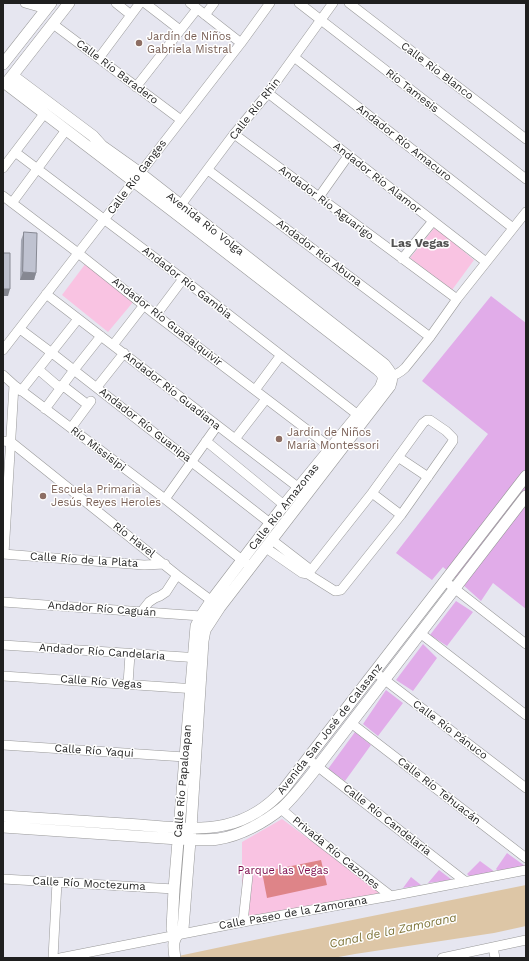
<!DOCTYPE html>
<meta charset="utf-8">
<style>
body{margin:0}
#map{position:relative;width:529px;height:961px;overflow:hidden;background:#e6e6f0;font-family:"Work Sans",sans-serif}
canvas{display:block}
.frame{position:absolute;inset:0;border:4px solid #1f1f1f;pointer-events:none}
</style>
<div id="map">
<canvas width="529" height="961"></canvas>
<div class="frame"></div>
</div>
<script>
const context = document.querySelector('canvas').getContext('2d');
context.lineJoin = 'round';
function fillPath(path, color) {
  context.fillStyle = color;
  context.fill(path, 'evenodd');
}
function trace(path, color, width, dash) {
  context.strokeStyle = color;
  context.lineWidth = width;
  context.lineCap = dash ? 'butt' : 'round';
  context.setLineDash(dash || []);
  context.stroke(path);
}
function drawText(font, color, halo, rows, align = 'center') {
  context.font = font + ' "Work Sans",sans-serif';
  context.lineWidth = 3;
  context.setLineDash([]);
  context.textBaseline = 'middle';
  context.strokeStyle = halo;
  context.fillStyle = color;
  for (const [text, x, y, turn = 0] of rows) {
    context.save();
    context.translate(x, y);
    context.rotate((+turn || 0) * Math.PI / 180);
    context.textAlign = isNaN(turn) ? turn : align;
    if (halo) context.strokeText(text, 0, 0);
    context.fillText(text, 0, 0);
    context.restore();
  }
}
const grass = new Path2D(`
 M491 296 526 323V609L493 583 481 601 443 567 432 580 396 553 488 434 422 381Z
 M456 601 473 612 447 646 430 635Z
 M423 644 437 658 413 691 396 680Z
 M386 690 403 703 378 736 363 724Z
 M355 732 371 745 345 781 328 769Z
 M507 853 525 866 498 871 496 869Z
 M480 861 495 872 470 877 467 874Z
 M439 870 452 880 428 883Z
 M411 877 421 885 403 888Z`);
const park = new Path2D(`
 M435 227 474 260 452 290 410 258Z
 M86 263 134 301 108 332 62 295Z
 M282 819 381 893 242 920V842Z`);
const pitch = new Path2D(`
 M321 860 327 885 267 898 262 872Z`);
const water = new Path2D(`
 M526 885V926L494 933 355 954 333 958H169L278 935Z`);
const minor = new Path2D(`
 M25 3 46 9
 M116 3 131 15
 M145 3 180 30
 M190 3 241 43
 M299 3 526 179
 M349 3 526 139
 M205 15 214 3
 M53 24 181 120
 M294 57 513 228
 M99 58 140 3
 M136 87 197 9
 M268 93 486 262
 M234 134 457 299
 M15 152 183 279 358 415
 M3 168 44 114
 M208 170 430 337
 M3 196 78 253 156 315 331 448
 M319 197 348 156
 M12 203 66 130
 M177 210 234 134 268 93 333 3
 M402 259 433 221
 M46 294 299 488
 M156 315 183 279
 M20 329 52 353 270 523
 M113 345 144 305
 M3 350 241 43 270 3
 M39 370 60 388
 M3 375 14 385 165 499 247 564
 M386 378C394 376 400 373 405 368L430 337 457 299 526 212
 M62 385 88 405
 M97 387 124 353
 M255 390 281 355
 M21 391 78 319
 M45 409 74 370 101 336
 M71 428 91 401
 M235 439 266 399
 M3 441 11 442 177 575 216 604
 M206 441 284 505
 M398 457 428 477
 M372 493 401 515
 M165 499 217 426
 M272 540 307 567 308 574
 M266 548 302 573 308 574 335 591 341 590 401 515 451 444 453 441V438L446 431 430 420H427L423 423 372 493 308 574
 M3 554 144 565 165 564
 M4 554 14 385
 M450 585 526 644
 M3 602 201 616
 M141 612 149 602 155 598 160 596 166 592 177 575
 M420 633 526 715
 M3 645 200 658
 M375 672 385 680 526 788
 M3 676 196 689
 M128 684 130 654
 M351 723 526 858
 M3 745 185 757
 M308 759 466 882
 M281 809 313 836 391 896
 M3 879 174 889
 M243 922 248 876
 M493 947 495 958
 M53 958 57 882
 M60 958 243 922 391 896 526 870
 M442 958 526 940`);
const tertiary = new Path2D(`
 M3 64 51 3
 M13 76 93 136 102 146 140 173 384 364C391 373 394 375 390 386L220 607 205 630 203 641 191 828 183 929C172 938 173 945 175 958
 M8 81 69 3
 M6 84 175 213 378 370C385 376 384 379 380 388L284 505 211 601 201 616 196 626 185 757 174 889 172 929 176 935
 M3 816C49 819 94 822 140 825 167 827 199 831 225 825 248 820 269 806 284 789L526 476
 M3 827 178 839C191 839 205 841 218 839 240 836 265 822 282 808 295 796 307 780 318 766L526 496`);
const wall = new Path2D(`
 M24 232 36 273 34 280H20L21 240Z`);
const shadedWall = new Path2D(`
 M23 272 36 273 34 280H20Z
 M3 289H10L8 296H3Z`);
const building = new Path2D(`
 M24 232 37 233 36 273 23 272Z
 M3 253H10V289H3Z`);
const markers = [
 [139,43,4,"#8d6e63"],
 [279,439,4,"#8d6e63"],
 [43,496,4,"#8d6e63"]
];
const educationNames = [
 ["Jardín de Niños",147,37],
 ["Gabriela Mistral",147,50],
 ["Jardín de Niños",287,433],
 ["María Montessori",287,446],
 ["Escuela Primaria",51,490],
 ["Jesús Reyes Heroles",51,503]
];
const streetNames = [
 ["Calle Río Blanco",437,71,37],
 ["Calle Río Baradero",117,72,37],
 ["Río Tamesis",412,91,38],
 ["Calle Río Rhin",255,109,-52],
 ["Andador Río Amacuro",404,143,38],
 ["Calle Río Ganges",137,177,-53],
 ["Andador Río Alamor",377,178,38],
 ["Andador Río Aguarigo",326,203,37],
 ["Avenida Río Volga",205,224,38],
 ["Andador Río Abuna",319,253,37],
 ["Andador Río Gambia",187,283,38],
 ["Andador Río Guadalquivir",167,322,38],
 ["Andador Río Guadiana",172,391,38],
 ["Andador Río Guanipa",145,425,38],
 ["Río Missisipi",98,449,37],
 ["Calle Río Amazonas",284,507,-52],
 ["Río Havel",134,540,38],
 ["Calle Río de la Plata",84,560,4],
 ["Andador Río Caguán",102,609,4],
 ["Andador Río Candelaria",102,652,4],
 ["Calle Río Vegas",101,682,4],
 ["Avenida San José de Calasanz",330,729,-52],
 ["Calle Río Pánuco",450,730,37],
 ["Calle Río Yaqui",94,751,4],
 ["Calle Río Papaloapan",183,781,-85],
 ["Calle Río Tehuacán",439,791,38],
 ["Calle Río Candelaria",387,820,38],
 ["Privada Río Cazones",336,853,39],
 ["Calle Río Moctezuma",89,884,3],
 ["Calle Paseo de la Zamorana",293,913,-10]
];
const parkNames = [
 ["Parque las Vegas",283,871]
];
const neighbourhoodNames = [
 ["Las Vegas",420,243]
];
const waterNames = [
 ["Canal de la Zamorana",393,931,-12]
];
fillPath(grass, '#e1ace9');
fillPath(park, '#f9c3e2');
fillPath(pitch, '#de8488');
fillPath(water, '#ddc6a6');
trace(minor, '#999', 10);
trace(tertiary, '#999', 12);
trace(minor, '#fff', 9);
trace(tertiary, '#fff', 11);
fillPath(wall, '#a4a7b3');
fillPath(shadedWall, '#868892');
fillPath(building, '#bfc2d0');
trace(building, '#868892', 1);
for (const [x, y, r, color] of markers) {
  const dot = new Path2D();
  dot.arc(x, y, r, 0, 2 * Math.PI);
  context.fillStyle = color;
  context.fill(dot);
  trace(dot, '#fff', 1.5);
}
drawText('11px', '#785e54', '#fff', educationNames, 'left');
drawText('11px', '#1f1f1f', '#fff', streetNames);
drawText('11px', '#7e0d4d', '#fff', parkNames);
drawText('bold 12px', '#525252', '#fff', neighbourhoodNames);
drawText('italic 12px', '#7f753a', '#fff', waterNames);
</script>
